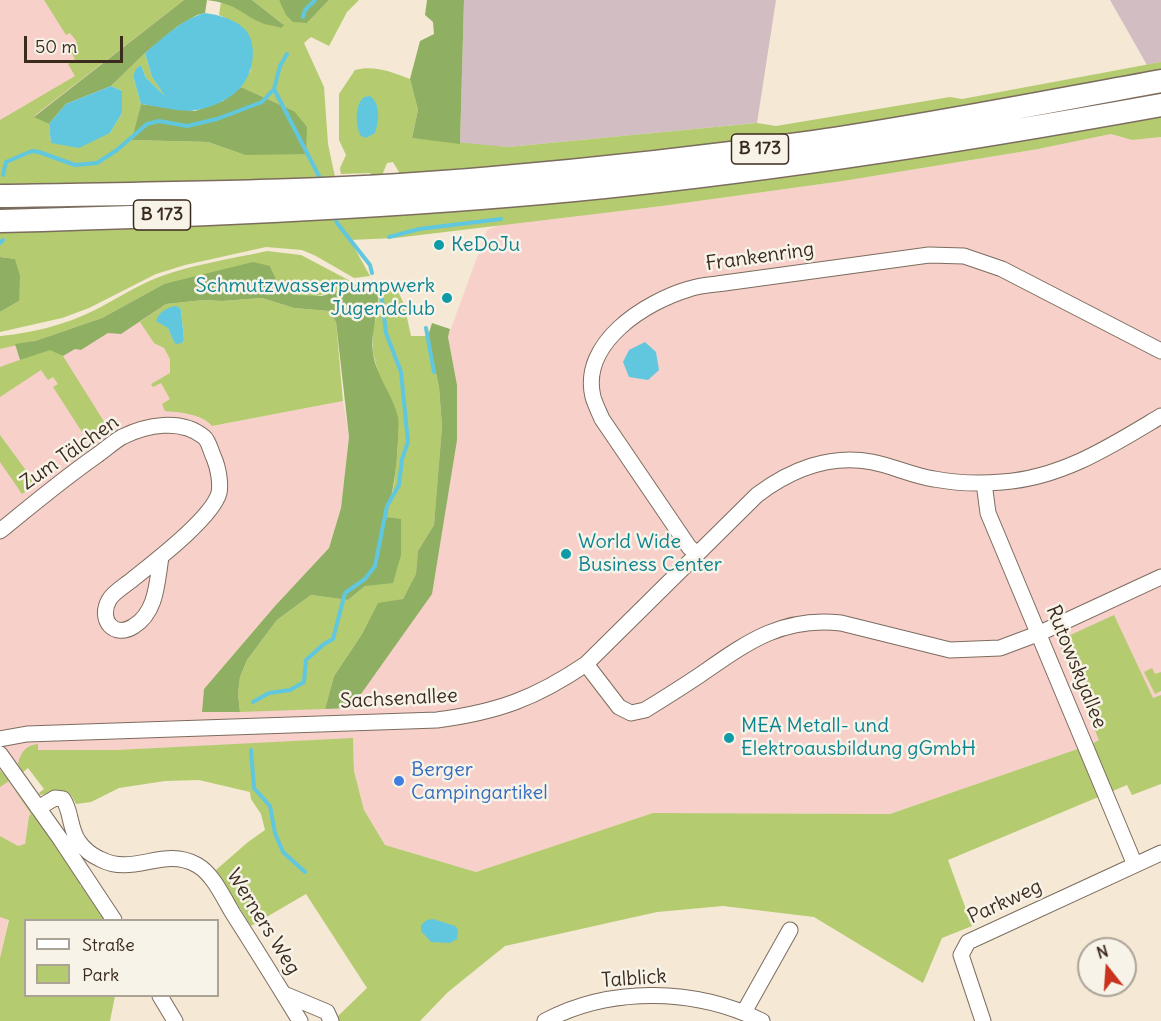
<!DOCTYPE html>
<meta charset="utf-8">
<style>
body{margin:0}
#map{position:relative;width:1161px;height:1021px;overflow:hidden;background:#f5e8d4;font-family:Delius,sans-serif}
canvas{display:block}
.legend{position:absolute;left:24px;top:919px;width:195px;height:78px;box-sizing:border-box;background:#f7f3e8;border:2px solid #aca397;margin:0;padding:8px 10px;list-style:none;font-size:18px;color:#3b2a1e}
.legend li{display:flex;align-items:center;gap:12px;height:30px}
.legend b{width:30px;border:2px solid #aca397}
.north{position:absolute;left:1077px;top:937px;width:60px;height:60px;box-sizing:border-box;background:#f7f3e8;border:2px solid #aca397;border-radius:50%;rotate:343deg;font-size:16px;font-weight:700;line-height:24px;text-align:center;color:#3b2a1e}
.north::after{content:'';display:block;margin:auto;width:21px;height:27px;background:#c8321e;clip-path:polygon(50% 0,100% 100%,50% 72%,0 100%)}
.scale{position:absolute;left:24px;top:36px;width:99px;height:27px;box-sizing:border-box;border:3px solid #3b2a1e;border-top:0;padding-left:8px;font-size:18px;line-height:21px;white-space:nowrap;color:#3b2a1e;-webkit-text-stroke:4px #f7f3e8;paint-order:stroke}
</style>
<div id="map">
<canvas width="1161" height="1021"></canvas>
<ul class="legend">
<li><b style="height:8px;background:#fff"></b>Straße</li>
<li><b style="height:16px;background:#b4cb70"></b>Park</li>
</ul>
<div class="north">N</div>
<div class="scale">50 m</div>
</div>
<script>
const context = document.querySelector('canvas').getContext('2d');
context.lineJoin = 'round';
function fillPath(path, color) {
  context.fillStyle = color;
  context.fill(path, 'evenodd');
}
function trace(path, color, width, dash) {
  context.strokeStyle = color;
  context.lineWidth = width;
  context.lineCap = dash ? 'butt' : 'round';
  context.setLineDash(dash || []);
  context.stroke(path);
}
function drawText(font, color, halo, rows, align = 'center') {
  context.font = font + ' Delius,sans-serif';
  context.lineWidth = 5;
  context.setLineDash([]);
  context.textBaseline = 'middle';
  context.strokeStyle = halo;
  context.fillStyle = color;
  for (const [text, x, y, turn = 0] of rows) {
    context.save();
    context.translate(x, y);
    context.rotate((+turn || 0) * Math.PI / 180);
    context.textAlign = isNaN(turn) ? turn : align;
    if (halo) context.strokeText(text, 0, 0);
    context.fillText(text, 0, 0);
    context.restore();
  }
}
const built = new Path2D(`
 M0 0H184L0 148Z
 M1111 134 1132 140 1161 137V712L1092 744 890 814 653 813 476 872 385 845 364 810 354 771 353 739 116 750H38L28 765 9 778 31 814 29 816 25 844 0 958V349L15 344 20 360 63 356 75 349 81 350 108 333 166 304 198 417 209 422 213 426 343 401 349 437 341 508 329 548 275 606 204 689 202 712 351 708 457 385 448 337 487 230 503 224 662 206 843 181 1038 149Z`);
const industrial = new Path2D(`
 M464 0H776L757 123 508 147 460 144Z
 M1110 0H1161V62L1147 65Z`);
const green = new Path2D(`
 M44 0H184L34 116 49 124 51 143 110 133 122 113V91L111 86 145 53 152 77 167 98 146 78 141 65 133 76 141 104 133 140 208 142 245 155 294 111 241 87 251 70 236 23 219 15 221 2C245 10 256 26 283 24L252 0H279L283 6 307 23 329 0H359L347 12 329 46 311 37 304 43 324 87 328 144 335 177 0 188V120L75 76 68 64 75 59 69 48 77 42 70 33 66 35Z
 M1161 62V73L792 137 402 177 393 162 387 163 381 178H373L370 173 341 174 340 168 346 155 339 140V94L355 70C375 65 391 72 410 79L418 110 412 138 508 147 757 123 776 126 950 97 962 99Z
 M1161 112V137L1132 140 1111 134 1038 149 843 181 662 206 395 238 350 240 370 276 354 278 316 256 302 250 266 247 185 265 156 274 89 308 62 318 0 332V312L19 301 15 259 0 257V229L327 220V218Z
 M267 251 301 255 356 284C335 292 300 306 280 287 275 283 273 272 270 266L164 284 102 318 35 341 0 349V336C32 333 64 325 93 311 115 300 136 286 159 277 194 264 231 259 267 251Z
 M394 283 404 304 411 336H428L439 387 442 427 434 525 418 551 416 574 403 599 378 604 362 634 334 676 325 709 240 712 238 694 240 677 247 660 277 620 311 595 348 600 365 586 401 520 387 517 394 484 398 447 373 353V328L379 310 378 294Z
 M262 298 294 308 329 311 336 322 343 401 212 426C202 414 180 412 165 411L162 404 170 399 161 383 153 387 151 384 170 373V359L164 348 154 343 140 322 166 304 204 300 222 301ZM179 307 181 310 184 340 182 343 174 342 168 328Z
 M50 349 63 356 108 428 93 438 85 430 82 432 53 387 58 384 53 377 48 380 41 370 0 397V367Z
 M0 435 36 484 22 494 0 462Z
 M1114 615 1153 698 1161 695V784L1132 795 1127 785 948 860 972 926 942 938 923 983 814 917 723 906 657 912 505 946 448 992 420 1021H336V1018L367 988 306 894 251 926 216 870 248 842 265 830 261 814 251 799 250 792 199 780 165 781 119 788 91 802 76 804C67 783 57 792 40 795L39 793 44 789 28 768 23 772 18 764C20 753 26 745 38 744V750H116L353 738 354 771 364 810 385 845 476 872 653 813 890 814 1092 744 1099 740 1061 648 1066 637Z
 M1152 668 1155 674 1161 672V691L1155 694 1144 672Z
 M0 770 8 778 81 882 80 886H87L109 920H26V996H115L110 1021H0V958L9 920 0 917V836L18 846 25 844 29 816 31 814 9 781 0 787Z`);
const forest = new Path2D(`
 M184 0H252L284 25 281 28C274 25 269 26 262 23 239 13 235 3 207 0L205 13 197 15 178 26 145 53 111 86 66 104 49 124 34 117Z
 M279 0H329L307 23 293 22 286 15Z
 M427 0H464L460 144 412 138 418 110 410 79 420 41 434 34 433 22 425 15Z
 M241 87 294 111 307 127 306 154 245 155 208 142 132 140 141 104 195 111 223 101Z
 M0 257 15 259 20 276 19 301 0 312Z
 M253 262 270 266 279 287 297 295 322 296 356 284H367L378 294C379 314 370 332 373 353 376 376 393 395 398 417 399 422 398 429 398 435 398 463 393 490 387 517L401 519V555L393 583 365 586 348 600 311 595 277 620 247 660 240 677 238 694 240 712H202L204 689 275 606 329 548 341 508 349 437 336 322 329 311 294 308 262 298 222 301 204 300 166 304 121 334 108 333 81 350 75 349 63 356 50 350 20 360 15 344 35 341 102 318 164 284Z
 M432 323 450 329 448 337 457 385V440L432 594 351 708 325 709 334 676 362 634 378 603 403 599 416 574 418 551 434 525 442 427 439 387 428 336Z`);
const water = new Path2D(`
 M205 13C220 15 242 21 249 35 257 51 252 75 241 87 231 99 211 108 196 110 185 113 155 106 141 104L133 76 136 69 141 65 146 78 165 96 152 77 145 53C163 38 182 19 205 13Z
 M111 86 122 91V113L110 133 79 148 51 143 49 124 66 104Z
 M370 96C381 104 379 122 375 133L366 138 361 136C355 126 355 104 364 97Z
 M174 306 179 307 181 310 184 340 182 343 177 344 174 342 168 328 156 321C159 312 165 309 174 306Z
 M645 342 656 352 659 370 648 380 629 377 623 362 629 350Z
 M433 919 455 926 458 930 457 939 450 943 431 942 421 931V925L427 920Z`);
const stream = new Path2D(`
 M303 17 305 10 315 0
 M274 89 322 182
 M3 175 6 162 32 151 39 152 75 165 97 163 117 150 147 124 159 121 187 126 217 119 262 102 274 89 280 66 287 54
 M334 214 337 223 370 265 372 273
 M389 237 419 229 501 219
 M0 243 3 240
 M426 328 434 372
 M253 702 269 693 290 690 304 682 306 660 324 644 333 639 345 593 365 579 375 566 387 506 399 485 402 459 408 442 401 372 386 333 382 299 376 283
 M251 750 254 788 270 806 275 833 283 852 305 872`);
const street = new Path2D(`
 M984 483 988 513 1135 865
 M0 531C32 505 63 479 96 456 105 450 113 442 122 437 146 425 181 418 204 437 209 441 211 452 214 458 218 467 221 483 219 493 212 518 154 562 133 579 126 585 113 592 109 600 98 620 114 639 134 626 157 612 157 581 161 557
 M697 554 689 547 602 419C599 412 595 404 593 397 580 343 645 302 689 289 698 286 708 285 717 284L929 255 964 256 1002 269 1161 351
 M586 664 619 707 631 713 645 710C663 699 682 687 700 675 746 643 782 616 841 623L950 650 1000 648 1040 633 1161 577
 M0 739 27 734 437 720C498 712 536 698 586 664L757 495C790 470 830 454 872 462 893 466 913 476 934 479 956 483 980 484 1002 482 1062 478 1111 446 1161 416
 M0 754 61 840 114 920
 M38 808 55 798 63 799C72 812 69 829 79 842 84 849 91 855 100 859 134 877 163 846 197 865 213 874 223 897 232 912 255 948 278 985 300 1021
 M284 994 327 1012 331 1021
 M160 996 175 1021
 M744 1012 790 930
 M545 1021C611 986 696 988 762 1021
 M983 1021 961 955 968 942 1161 853`);
const primary = new Path2D(`
 M0 196C164 193 329 193 493 178 600 169 707 157 814 142 930 125 1046 102 1161 81
 M0 221C191 216 384 208 574 190 771 171 967 140 1161 105`);
const markers = [
 [439,245,6,"#0f9aa8"],
 [447,298,6,"#0f9aa8"],
 [566,554,6,"#0f9aa8"],
 [729,738,6,"#0f9aa8"],
 [399,781,6,"#3f7fe0"]
];
const shields = [
 [760,149,57],
 [162,215,57]
];
const shieldNames = [
 ["B 173",760,149],
 ["B 173",162,215]
];
const cultureNames = [
 ["KeDoJu",451,245],
 ["Schmutzwasserpumpwerk",435,286,"right"],
 ["Jugendclub",435,309,"right"],
 ["World Wide",578,542],
 ["Business Center",578,565],
 ["MEA Metall- und",741,726],
 ["Elektroausbildung gGmbH",741,749]
];
const streetNames = [
 ["Frankenring",760,257,-8],
 ["Zum Tälchen",70,453,-35],
 ["Rutowskyallee",1076,667,68],
 ["Sachsenallee",399,699,-3],
 ["Parkweg",1005,902,-25],
 ["Werners Weg",263,922,58],
 ["Talblick",634,979,-4]
];
const shopNames = [
 ["Berger",411,770],
 ["Campingartikel",411,793]
];
fillPath(built, '#f7d0ca');
fillPath(industrial, '#d2bec2');
fillPath(green, '#b4cb70');
fillPath(forest, '#8faf62');
fillPath(water, '#61c7df');
trace(stream, '#61c7df', 4);
trace(street, '#7c6c5e', 17);
trace(primary, '#7c6c5e', 25);
trace(street, '#fff', 15);
trace(primary, '#fff', 22);
for (const [x, y, r, color] of markers) {
  const dot = new Path2D();
  dot.arc(x, y, r, 0, 2 * Math.PI);
  context.fillStyle = color;
  context.fill(dot);
  trace(dot, '#f7f3e8', 2);
}
for (const [x, y, w] of shields) {
  const box = new Path2D();
  box.roundRect(x - w / 2, y - 15, w, 30, 4.5);
  context.fillStyle = '#f7f3e8';
  context.fill(box);
  trace(box, '#3b2a1e', 1.5);
}
drawText('bold 18px', '#3b2a1e', null, shieldNames);
drawText('20px', '#0d838f', '#f7f3e8', cultureNames, 'left');
drawText('20px', '#3b2a1e', '#f7f3e8', streetNames);
drawText('20px', '#366cbe', '#f7f3e8', shopNames, 'left');
</script>
